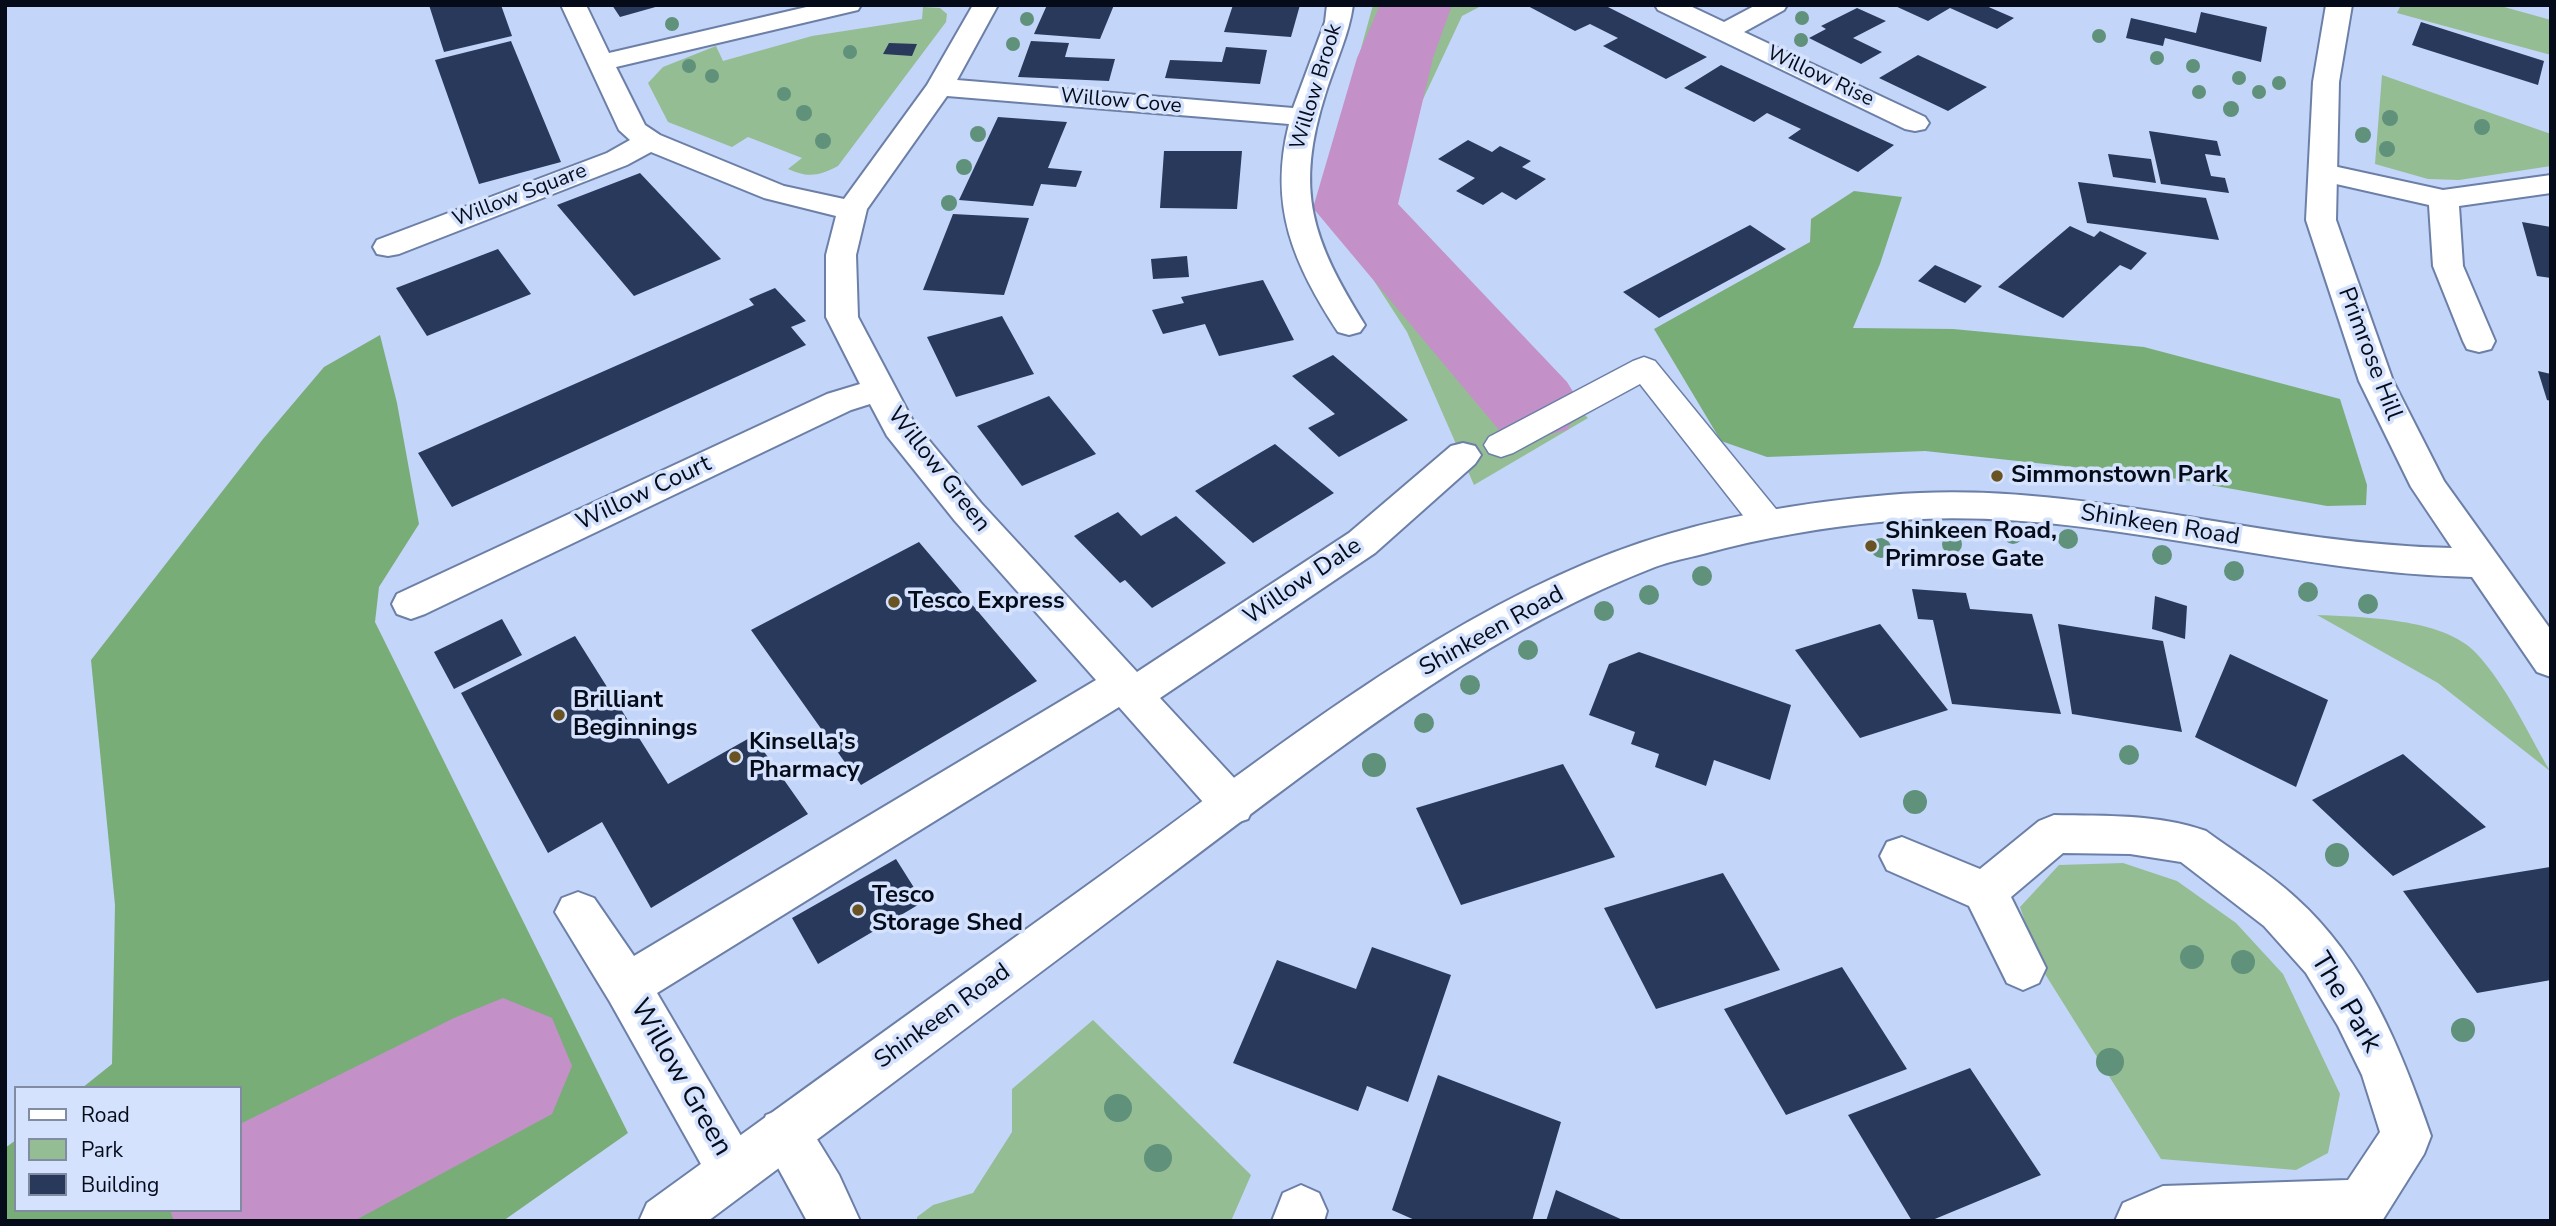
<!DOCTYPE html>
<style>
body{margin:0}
#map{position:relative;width:2556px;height:1226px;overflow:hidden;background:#c3d5f8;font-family:"Nunito Sans",sans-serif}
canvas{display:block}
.frame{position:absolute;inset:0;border:7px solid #050b19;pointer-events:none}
.legend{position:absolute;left:14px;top:1086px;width:228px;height:126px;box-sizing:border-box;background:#d4e2fd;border:2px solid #818ca2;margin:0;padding:9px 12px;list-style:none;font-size:21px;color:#050b19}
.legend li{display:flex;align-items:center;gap:14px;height:35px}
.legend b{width:35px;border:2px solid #818ca2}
</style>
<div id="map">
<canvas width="2556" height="1226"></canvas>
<div class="frame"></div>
<ul class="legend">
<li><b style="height:9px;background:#fff"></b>Road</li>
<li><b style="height:19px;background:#95bd93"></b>Park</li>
<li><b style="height:19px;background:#28395c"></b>Building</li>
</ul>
</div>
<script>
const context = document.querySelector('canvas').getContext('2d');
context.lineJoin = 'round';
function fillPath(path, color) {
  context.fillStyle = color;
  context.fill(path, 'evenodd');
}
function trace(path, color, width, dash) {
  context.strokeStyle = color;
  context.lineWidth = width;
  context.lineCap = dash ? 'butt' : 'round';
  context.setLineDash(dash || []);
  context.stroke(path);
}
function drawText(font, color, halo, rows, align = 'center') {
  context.font = font + ' "Nunito Sans",sans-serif';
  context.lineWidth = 7;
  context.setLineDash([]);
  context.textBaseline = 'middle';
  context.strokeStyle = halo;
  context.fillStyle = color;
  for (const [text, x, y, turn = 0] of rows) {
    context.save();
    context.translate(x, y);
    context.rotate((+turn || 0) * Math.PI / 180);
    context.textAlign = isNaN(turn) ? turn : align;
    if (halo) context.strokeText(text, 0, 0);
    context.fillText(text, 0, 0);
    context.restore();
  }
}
const green = new Path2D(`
 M1373 5H1483L1462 16 1373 206 1588 418 1474 485 1407 332 1320 197Z
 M2401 5H2497L2551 20V55L2397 13Z
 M923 7 940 8 947 14 946 22 838 166C819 176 808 178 788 169L802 158 748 137 732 147 668 122 648 83 663 67 716 46 723 61 812 36 922 19Z
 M2382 75 2551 134V166L2459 180 2428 179 2375 164Z
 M2317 615C2361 617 2444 618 2476 653 2507 686 2527 732 2550 771L2438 683Z
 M2123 863 2177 881 2236 923 2283 974 2340 1094 2328 1153 2296 1170 2161 1159 2040 966 2020 907 2059 865Z
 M1093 1020 1251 1175 1231 1221H917V1217L933 1205 973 1193 1012 1132V1089Z`);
const forest = new Path2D(`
 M1854 191 1902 197 1880 264 1853 328 1953 329 2144 347 2340 399 2367 485 2366 505 2327 506 2166 477 1925 451 1767 457 1721 441 1654 329 1810 242 1811 219Z
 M380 335 397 403 419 524 379 587 375 622 628 1133 503 1221H5V1148L16 1140V1210H240V1088H82L112 1064 115 905 91 660 263 439 324 367Z`);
const river = new Path2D(`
 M1380 5H1452L1433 58 1398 204 1567 382 1582 406 1567 430 1533 439 1499 430 1313 208 1357 58Z
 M503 998 552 1018 572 1066 552 1114 354 1221H174L170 1210H240V1124L454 1018Z`);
const building = new Path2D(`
 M429 5H501L512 36 444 52Z
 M612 5H659V6L620 17Z
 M1047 5H1114L1100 39 1034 34Z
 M1233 5H1300L1291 37 1224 32Z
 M1526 5H1604L1707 57 1666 79 1603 46 1618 38 1590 24 1575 31Z
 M1893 5H1984L2014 18 1997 29 1950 8 1928 21Z
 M1857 8 1886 21 1853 38 1882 52 1861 64 1809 38 1826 29 1821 26Z
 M2201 12 2267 27 2261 62 2165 38 2163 46 2126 38 2131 18 2196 33Z
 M2421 22 2544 61 2538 85 2412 45Z
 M511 41 561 162 479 184 435 60Z
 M1031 41 1069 43 1065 57 1115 59 1109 81 1018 77Z
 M889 43 917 44 912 56 883 54Z
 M1226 47 1267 50 1260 84 1165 78 1170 60 1222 62Z
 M1918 55 1987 87 1948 111 1879 78Z
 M1721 65 1807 105 1894 145 1858 172 1788 138 1801 129 1767 113 1754 122 1684 88Z
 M998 117 1067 122 1048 168 1082 171 1076 187 1041 184 1033 206 959 200Z
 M2149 131 2217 141 2221 156 2205 154 2211 176 2225 178 2229 193 2161 184Z
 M1468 140 1492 152 1500 146 1531 161 1522 167 1546 179 1516 200 1502 192 1483 205 1456 191 1475 178 1438 159Z
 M1164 151H1242L1237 209 1160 208Z
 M2108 154 2151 159 2156 183 2113 177Z
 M640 173 721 259 634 296 557 205Z
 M2078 182 2206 198 2219 240 2087 223Z
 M953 214 1029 218 1004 295 923 290Z
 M2522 222 2551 227V278L2537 276Z
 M1750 225 1786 249 1659 318 1623 292Z
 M2070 226 2094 237 2100 231 2147 253 2131 270 2120 265 2063 318 1998 287Z
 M498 249 531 294 427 336 396 288Z
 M1187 256 1189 277 1153 279 1151 259Z
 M1935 265 1982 286 1965 303 1918 281Z
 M1263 280 1294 340 1219 356 1205 324 1163 334 1152 310 1184 303 1181 297Z
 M775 288 806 321 791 327 806 345 452 507 418 453 754 305 749 299Z
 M1002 316 1034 374 956 397 927 337Z
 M1333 355 1408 420 1339 457 1308 428 1335 414 1292 376Z
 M2538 371 2551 374V401L2547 400Z
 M1049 396 1096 454 1022 486 977 426Z
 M1275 444 1334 493 1253 543 1195 491Z
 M1118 512 1141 536 1176 516 1226 563 1152 608 1125 580 1120 583 1074 536Z
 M919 542 1037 681 861 785 751 630Z
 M1912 589 1966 593 1970 609 2032 614 2061 714 1952 704 1933 620 1918 619Z
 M2155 596 2187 606 2185 639 2152 629Z
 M502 619 522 655 454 689 434 652Z
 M1880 624 1948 710 1860 738 1795 650Z
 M2058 624 2163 641 2182 732 2072 714Z
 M575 636 668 784 753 736 808 814 651 908 602 822 548 853 461 693Z
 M1639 652 1791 705 1770 780 1714 760 1706 786 1655 767 1659 754 1631 744 1635 732 1589 715 1609 664Z
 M2230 654 2328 700 2296 787 2195 737Z
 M2403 754 2486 827 2393 876 2312 800Z
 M1563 764 1615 857 1461 905 1416 808Z
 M896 859 923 902 818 964 792 918Z
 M2550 867 2551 980 2477 993 2403 891Z
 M1723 873 1780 970 1656 1009 1604 908Z
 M1372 947 1451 975 1408 1102 1367 1086 1358 1111 1233 1063 1277 960 1356 989Z
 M1842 967 1907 1069 1786 1115 1724 1009Z
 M1970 1068 2041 1175 1930 1221H1912L1848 1115Z
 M1438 1075 1561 1122 1532 1221H1417L1392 1210Z
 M1556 1190 1625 1221H1546Z`);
const lane = new Path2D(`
 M1644 357 1655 361 1780 514 1785 523 1780 532 1768 536 1756 532 1640 384 1513 453 1501 457 1489 453 1484 445 1489 437 1633 361Z`);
const street = new Path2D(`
 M561 5H586L609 53 815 5H861L858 10 616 67 645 125 660 135 784 186 844 199 927 85 973 5H998L957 80 1293 108 1325 22 1327 5H1353C1349 35 1335 63 1326 92 1294 192 1312 239 1365 325L1360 332 1349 335 1338 332C1294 264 1268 207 1289 124L947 96 867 209 856 255 858 317 913 421 981 503 1137 672 1349 533 1451 446 1463 443 1475 446 1481 455 1475 464 1375 553 1160 698 1248 793 1254 806 1248 819 1233 824 1218 819 1119 707 657 993 751 1153 758 1171 751 1189 733 1196 715 1189 610 1002 555 912 562 898 578 892 594 898 634 956 1096 680 955 521 887 436 870 404 851 410 425 614 411 619 397 614 392 604 397 594 827 394 860 384 826 317V255L836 216 764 198 651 152 627 165 399 254 388 256 377 254 373 247 377 240 607 153 630 140 619 130Z
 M1655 5H1688L1724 22 1756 5H1787L1784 10 1744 32 1925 117 1929 123 1925 129 1915 131 1905 129 1658 10Z
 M2324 164 2443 190 2551 175V193L2459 206 2463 266 2495 341 2491 349 2479 352 2467 349 2463 341 2433 266 2429 205 2314 179 2310 173 2314 167Z
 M2054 815C2105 816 2158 814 2206 831 2236 853 2269 873 2296 898 2366 961 2401 1049 2431 1136L2424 1154 2382 1221H2115L2123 1203 2163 1186 2348 1180 2380 1132 2362 1075 2338 1026 2306 973 2264 926 2181 862 2130 854 2063 853 2011 897 2046 968 2039 983 2023 990 2007 983 1969 906 1887 870 1880 856 1887 842 1902 837 1980 869 2039 821Z
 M784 1108 802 1115 839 1175 860 1221H807L759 1133 766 1115Z
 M1301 1185 1319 1193 1327 1211 1324 1221H1272L1283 1193Z`);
const secondary = new Path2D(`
 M2326 5H2352L2339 82 2336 220 2393 381 2444 481 2551 630V677L2537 672 2472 577C2276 573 2084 504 1889 521 1826 527 1764 537 1703 554 1687 558 1671 561 1655 567 1469 639 1313 769 1154 887 1006 998 857 1110 708 1221H639L647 1203C800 1092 954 981 1107 871 1271 753 1448 608 1640 543 1720 516 1805 502 1888 495 2079 478 2263 545 2452 548L2411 487 2359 381 2306 220 2313 82Z`);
const trees = [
 [1802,18,7],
 [1027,19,7],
 [672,24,7],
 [2099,36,7],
 [1801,40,7],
 [1013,44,7],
 [850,52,7],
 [2157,58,7],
 [689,66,7],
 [2193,66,7],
 [712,76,7],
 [2239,78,7],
 [2279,83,7],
 [2199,92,7],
 [2259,92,7],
 [784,94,7],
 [2231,109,8],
 [804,113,8],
 [2390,118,8],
 [2482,127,8],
 [978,134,8],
 [2363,135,8],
 [823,141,8],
 [2387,149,8],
 [964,167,8],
 [949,203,8],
 [2013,534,10],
 [2068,539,10],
 [1952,544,10],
 [1881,548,10],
 [2162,555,10],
 [2234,571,10],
 [1702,576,10],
 [2308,592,10],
 [1649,595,10],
 [2368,604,10],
 [1604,611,10],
 [1528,650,10],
 [1470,685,10],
 [1424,723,10],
 [2129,755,10],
 [1374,765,12],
 [1915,802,12],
 [2337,855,12],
 [2192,957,12],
 [2243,962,12],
 [2463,1030,12],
 [2110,1062,14],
 [1118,1108,14],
 [1158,1158,14]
];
const markers = [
 [1997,476,7,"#695323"],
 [1871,546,7,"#695323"],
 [894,602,7,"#695323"],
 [559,715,7,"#695323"],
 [735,757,7,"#695323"],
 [858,910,7,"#695323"]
];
const farStreetnames = [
 ["Willow Rise",1820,77,25],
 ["Willow Brook",1317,87,-73],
 ["Willow Cove",1121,102,5],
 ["Willow Square",520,196,-21]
];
const streetNames = [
 ["Primrose Hill",2369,354,69],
 ["Willow Green",938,470,52],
 ["Willow Court",644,494,-25],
 ["Shinkeen Road",2160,526,9],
 ["Willow Dale",1303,582,-34],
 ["Shinkeen Road",1492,632,-29],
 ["Shinkeen Road",943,1017,-36]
];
const poiNames = [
 ["Simmonstown Park",2011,476],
 ["Shinkeen Road,",1885,532],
 ["Primrose Gate",1885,560],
 ["Tesco Express",908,602],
 ["Brilliant",573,701],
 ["Beginnings",573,729],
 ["Kinsella's",749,743],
 ["Pharmacy",749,771],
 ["Tesco",872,896],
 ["Storage Shed",872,924]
];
const nearStreetnames = [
 ["The Park",2345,1003,59],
 ["Willow Green",680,1078,60]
];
fillPath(green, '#95bd93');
fillPath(forest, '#79ad78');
fillPath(river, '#c391c7');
fillPath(building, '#28395c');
trace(lane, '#6c7fa7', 3);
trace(street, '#6c7fa7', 4);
trace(secondary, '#6c7fa7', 4);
fillPath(lane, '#fff');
fillPath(street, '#fff');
fillPath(secondary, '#fff');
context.fillStyle = '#5f917b';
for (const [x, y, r] of trees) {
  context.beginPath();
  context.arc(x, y, r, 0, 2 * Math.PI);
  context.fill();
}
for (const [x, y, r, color] of markers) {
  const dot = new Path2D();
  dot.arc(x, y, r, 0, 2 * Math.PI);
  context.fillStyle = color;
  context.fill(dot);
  trace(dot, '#d4e2fd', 2.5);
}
drawText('21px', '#050b19', '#d4e2fd', farStreetnames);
drawText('24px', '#050b19', '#d4e2fd', streetNames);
drawText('bold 24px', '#050b19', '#d4e2fd', poiNames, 'left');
drawText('28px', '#050b19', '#d4e2fd', nearStreetnames);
</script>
